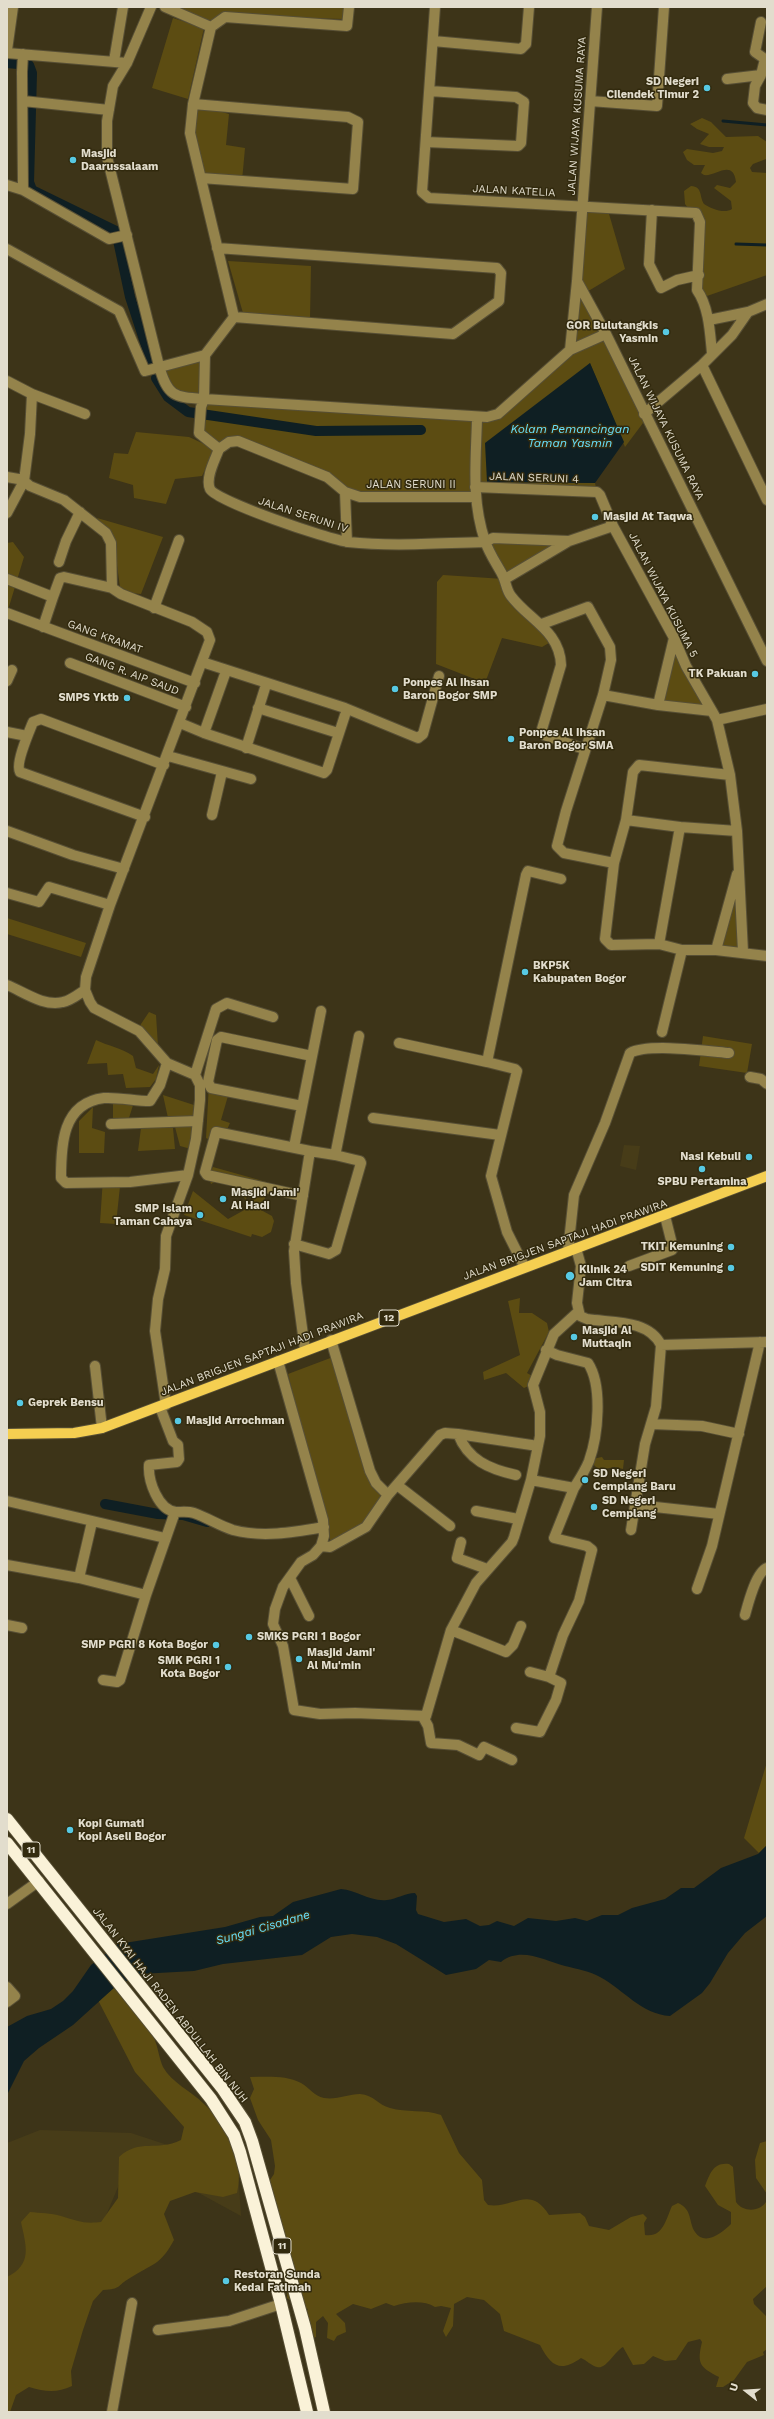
<!DOCTYPE html>
<style>
body{margin:0}
#map{position:relative;width:774px;height:2419px;overflow:hidden;background:#3d3418;font-family:"Work Sans",sans-serif}
canvas{display:block}
.frame{position:absolute;inset:0;border:8px solid #e2ddcd;pointer-events:none}
.north{position:absolute;left:726px;top:2371px;width:40px;height:40px;-webkit-text-stroke:3px #322a0e;paint-order:stroke;rotate:287deg;font-size:11px;font-weight:700;line-height:16px;text-align:center;color:#e2ddcd}
.north::after{content:'';display:block;margin:auto;width:14px;height:18px;background:#e2ddcd;clip-path:polygon(50% 0,100% 100%,50% 72%,0 100%)}
</style>
<div id="map">
<canvas width="774" height="2419"></canvas>
<div class="frame"></div>
<div class="north">U</div>
</div>
<script>
const context = document.querySelector('canvas').getContext('2d');
context.lineJoin = 'round';
function fillPath(path, color) {
  context.fillStyle = color;
  context.fill(path, 'evenodd');
}
function trace(path, color, width, dash) {
  context.strokeStyle = color;
  context.lineWidth = width;
  context.lineCap = dash ? 'butt' : 'round';
  context.setLineDash(dash || []);
  context.stroke(path);
}
function drawText(font, color, halo, rows, align = 'center') {
  context.font = font + ' "Work Sans",sans-serif';
  context.lineWidth = 3;
  context.setLineDash([]);
  context.textBaseline = 'middle';
  context.strokeStyle = halo;
  context.fillStyle = color;
  for (const [text, x, y, turn = 0] of rows) {
    context.save();
    context.translate(x, y);
    context.rotate((+turn || 0) * Math.PI / 180);
    context.textAlign = isNaN(turn) ? turn : align;
    if (halo) context.strokeText(text, 0, 0);
    context.fillText(text, 0, 0);
    context.restore();
  }
}
const built = new Path2D(`
 M624 1145 640 1146 636 1170 620 1166Z
 M40 2130 131 2133 238 2168 241 2216 131 2156 87 2261 7 2351V2143Z`);
const green = new Path2D(`
 M165 7H345L344 19 225 16 211 27Z
 M173 18 204 28 188 99 152 88Z
 M193 104 229 114 226 145 245 148 242 181 201 178 190 133Z
 M702 118 711 122 726 137 758 136 767 142 766 159 753 164 750 168 752 172 767 173V275L707 296H702L701 225 685 204 684 191 691 186C703 187 699 196 704 204 711 209 725 214 732 209L731 201 714 188 717 185 730 188 736 182C733 158 715 177 704 175L701 173 705 165H694L687 160 683 152 687 149 713 153 722 151 724 147H709L700 144 709 134 697 129 690 124Z
 M582 206 607 207 625 269 585 293 646 419 625 447 590 363 487 482 595 483 597 492 475 487 474 497H360L327 477 238 441 219 449 202 437 204 399 176 395 159 366 205 355 204 399 487 417 569 350Z
 M228 261 311 266 310 319 243 313Z
 M136 432 189 437 215 449 202 476 175 479 166 504 134 498 133 485 109 478 114 453 128 454Z
 M97 518 163 537 141 594 131 593 120 587 113 536Z
 M569 541 505 579 510 595 554 640 542 647 502 638 485 683 436 664 437 582 443 575 504 579 485 542Z
 M13 542 24 557 8 610 7 543Z
 M674 638 712 711 658 705Z
 M739 865 743 952 716 950Z
 M7 918 86 943 81 957 7 934Z
 M149 1012 156 1015 158 1046 139 1027Z
 M703 1036 752 1044 747 1073 699 1066Z
 M96 1040C108 1046 122 1048 133 1056L136 1068 153 1074 159 1065 156 1079 150 1087 126 1088 123 1074 108 1075 107 1063 87 1064Z
 M209 1084 230 1089 221 1120 230 1123 225 1134 214 1142 206 1138Z
 M163 1095 194 1105 193 1117 168 1118Z
 M113 1097 135 1099 128 1121 113 1122Z
 M93 1107 92 1128 105 1132 104 1153H79V1121Z
 M175 1127H196L191 1149 180 1146Z
 M141 1128H173L175 1149 138 1151Z
 M213 1167 270 1183 261 1210 272 1216 274 1221 271 1232 262 1237 252 1234 251 1237 184 1215 193 1191 228 1219 248 1208 256 1191 248 1187 246 1200 228 1180 220 1179 211 1184 208 1175Z
 M121 1177 116 1224 100 1223 103 1178Z
 M520 1298 519 1313H532L547 1323 549 1332 527 1373 534 1377 531 1385 524 1388 506 1373 484 1380 483 1372 520 1355 508 1301Z
 M333 1357 384 1495 360 1528 331 1544 288 1374Z
 M602 1457 604 1460H624L623 1469 615 1467 599 1470 593 1464 592 1459Z
 M767 1762V1845L759 1853 744 1838Z
 M115 1987C129 2003 144 2019 154 2038 158 2047 159 2058 163 2067 172 2083 191 2091 204 2104 228 2126 245 2160 237 2193L223 2197 195 2192 170 2201 164 2214 174 2240C160 2266 153 2263 130 2278 116 2286 122 2289 103 2290L93 2301 83 2330 71 2371 72 2386C57 2393 46 2392 29 2387L16 2395 10 2412H7V2277C33 2264 26 2246 21 2222L30 2212C40 2213 51 2213 61 2216 78 2221 83 2224 101 2222L118 2198 119 2157C140 2138 156 2152 181 2140L184 2127 135 2072 98 2000Z
 M250 2077C267 2077 286 2075 301 2083 310 2088 314 2096 324 2098 337 2100 348 2094 360 2094 374 2095 378 2105 390 2108 406 2113 425 2109 441 2115L459 2153 482 2180 484 2200 488 2205C513 2209 530 2184 549 2215L580 2213 585 2217 589 2226 609 2230 631 2217 643 2214 647 2218 644 2223 645 2235C663 2238 666 2219 672 2206L678 2203C693 2210 688 2221 695 2232 705 2247 723 2232 731 2224V2212L718 2205 705 2186C710 2174 713 2162 729 2164L733 2167 736 2202C743 2213 762 2212 767 2200V2286L753 2299 754 2304 767 2317V2349L763 2352 764 2355 747 2362 734 2380 723 2387H716L719 2377C699 2367 697 2363 702 2342L700 2339 688 2342 676 2360 665 2361 653 2356 644 2364 633 2365 623 2347C615 2351 606 2370 597 2367 592 2366 586 2360 581 2358 560 2373 551 2366 540 2345L504 2331 500 2314 484 2300 467 2297 454 2304 453 2326 446 2337 443 2331 451 2308 441 2306 435 2307C424 2300 406 2302 394 2306L386 2303 371 2309 353 2304 336 2314 345 2323 346 2332 337 2336 334 2341 327 2338 328 2323 323 2316 316 2322V2337L310 2339 301 2319 308 2309 296 2305 287 2298 288 2280 283 2276 285 2266 277 2256 278 2251 264 2189 274 2174 275 2166 271 2140 258 2120 250 2098 254 2089Z
 M767 2141V2194L756 2178 755 2160 760 2143Z`);
const water = new Path2D(`
 M590 363 624 442 595 483 487 482 485 443Z
 M767 1845V1916L745 1933 728 1953 710 1983 702 1993 670 2016C641 2014 624 1990 600 1977 590 1971 577 1969 565 1966 545 1961 521 1946 501 1962L489 1960 476 1969 446 1975 396 1944 377 1937 352 1934 331 1937 302 1955 223 1964 194 1971 140 1974 115 1987 73 2025 39 2048 24 2061 7 2095V2027L27 2016 51 2009 63 2001 73 1991 91 1965 118 1944 225 1927 260 1917 273 1916 293 1902 341 1889C357 1890 370 1902 387 1900 397 1899 405 1893 415 1893L417 1896 416 1910 418 1914 444 1922 466 1919 480 1926 489 1925 497 1921 514 1926 528 1918 556 1921 575 1918 587 1921 602 1915H618L632 1908 665 1899 681 1888H694L721 1868 758 1854Z`);
const stream = new Path2D(`
 M723 121 767 125
 M736 244 767 245`);
const canal = new Path2D(`
 M7 63 29 65 32 73 29 182 32 190 116 231 130 297 154 370
 M156 378 168 397 188 412 316 431 421 430
 M105 1504 158 1514 183 1515 207 1522`);
const minor = new Path2D(`
 M151 7 127 63 113 86 107 121V157L159 366C168 397 174 397 204 399L487 417 498 414 570 350 577 281
 M165 7 211 27 225 17 347 26 349 7
 M435 7 422 192 429 198 696 213 700 222 697 290C709 307 710 333 712 353
 M597 7 577 281 606 334 767 661
 M761 22 755 52 765 59 761 75
 M211 27 193 104 190 133 234 317
 M433 41 521 49 526 44 529 7
 M7 50 13 7
 M7 53 127 63
 M114 61 123 7
 M727 79 761 75 755 86 753 103 757 108 767 110
 M23 101 109 110
 M590 101 657 106 664 7
 M193 104 348 117 358 122 353 189 201 178
 M426 142 518 146 521 143 524 102 516 97 430 91
 M7 185 23 190 109 239 127 235
 M23 190 22 72 23 54
 M652 210 649 264 661 288 677 280 699 275
 M217 248 497 268 501 273 499 301 453 334 234 317 205 355 204 399 201 407 199 433 219 449
 M7 249 119 311 145 371 205 355
 M709 320 748 312
 M570 350 606 334
 M702 365 767 500
 M7 381 32 394 30 434 24 481 30 486 64 500 106 533 111 543 112 588 121 594 192 622 207 632 210 640 110 905 86 977 85 990 90 1002 94 1008 139 1031 167 1063 195 1075 200 1085V1100L196 1139 188 1175 166 1236 165 1269 158 1299 155 1331 166 1405
 M32 394 85 414
 M644 414 702 365 732 335 748 312 767 304
 M477 418C476 462 471 499 485 541 489 553 496 563 502 574 506 581 506 590 511 596 529 620 560 631 561 665L542 729 544 735 584 749
 M219 449C215 460 205 478 210 489 215 501 330 540 348 542 393 547 440 543 485 542L493 538 569 541
 M219 449 229 442 238 441 327 477 345 492 360 497H474
 M7 477 24 480
 M475 487 597 492 600 495 613 526 674 638 686 666 712 711
 M345 492 347 542
 M7 513 24 481
 M59 562 66 541 80 512
 M7 579 53 597 60 578 64 577 112 588
 M505 579 569 541 613 526
 M154 608 179 540
 M7 613 195 683
 M542 624 588 607 610 647 611 660 603 695 566 811 557 846 564 853 614 863
 M43 627 53 597
 M202 662 345 708 418 738 423 734 439 676
 M70 663 186 707
 M7 681 12 670
 M603 695 658 705 712 711 717 720 730 775 737 831 743 952
 M658 705 674 638
 M258 708 338 733
 M717 720 767 709
 M180 723 204 733 324 773 327 770 345 715
 M7 732 27 736
 M204 733 225 674
 M246 748 265 688
 M168 756 251 779
 M730 775 639 765 633 772 626 820 614 863 605 939 611 945 659 944 682 950H716L767 956
 M212 815 222 772
 M145 817 20 772C15 764 29 732 33 722L41 719 164 765
 M626 820 680 827 737 831
 M7 831 73 855 124 869
 M7 893 39 902 49 887 110 905
 M659 944 680 827
 M716 950 737 874
 M7 985C24 992 44 1007 63 1002 70 1001 79 994 85 990
 M662 1032 682 950
 M399 1043 487 1062
 M167 1063 160 1085 150 1101C135 1101 119 1097 104 1098 62 1103 61 1145 61 1178L66 1183 130 1182 188 1175
 M195 1075 216 1009 227 1003 273 1017
 M750 1077 761 1079 767 1084
 M302 1106 211 1088 208 1082 217 1040 221 1037 312 1056
 M373 1118 500 1135
 M111 1124 198 1121
 M294 1147 321 1011
 M303 1196 207 1175 205 1172 216 1132 310 1151
 M294 1244 329 1254 336 1250 361 1163 360 1161 335 1155
 M576 1248 581 1266 577 1303 580 1316 587 1319C612 1323 648 1319 661 1345L656 1407 645 1444 631 1530
 M568 1251 574 1195 605 1123 630 1053C648 1043 707 1051 729 1053
 M524 1266 507 1232 491 1176 517 1071 515 1069 487 1062 526 875 528 871 561 879
 M629 1266 672 1250 673 1248 665 1216
 M331 1340 370 1471 376 1483 388 1495
 M661 1345 767 1342
 M305 1350 296 1283 294 1251 310 1151 335 1155 336 1151 359 1036
 M546 1350 557 1355 588 1363C603 1386 598 1436 589 1461 585 1471 579 1480 574 1488
 M278 1361 323 1520 324 1536 321 1546
 M95 1366 102 1428
 M160 1407 173 1441 178 1445 179 1459 177 1462 149 1465C148 1481 158 1510 176 1512 182 1512 188 1511 194 1513 208 1518 220 1526 233 1530 263 1538 295 1532 324 1527
 M651 1424 702 1426 739 1434
 M458 1434 538 1446
 M516 1475C489 1469 468 1460 458 1434L445 1433 440 1435 388 1495 366 1527 330 1547 321 1546 313 1555 301 1562 283 1587 275 1609 273 1624 283 1646 294 1710 320 1714 355 1713 426 1716 451 1630 476 1583 512 1542 514 1537 531 1480 540 1436V1412L533 1385 554 1334 578 1312
 M397 1485 450 1526
 M7 1501 165 1538
 M637 1505 719 1514
 M476 1511 518 1519
 M461 1542 457 1558 487 1569
 M7 1565 79 1578 146 1595
 M79 1578 92 1522
 M290 1578 309 1616
 M697 1589 712 1546 760 1342
 M745 1615C748 1604 756 1572 767 1568
 M7 1625 22 1628
 M451 1630 506 1652 513 1645 521 1626
 M530 1672 549 1677 563 1635 579 1601 592 1550 587 1546 554 1538 574 1488 531 1480
 M103 1680 117 1682 120 1680 146 1595 175 1512
 M423 1717 428 1726 431 1743 458 1745 479 1755 484 1747 512 1760
 M516 1728 540 1732 556 1700 561 1683 549 1677
 M7 1904 39 1881
 M7 1987 15 1996 7 2002
 M158 2330 229 2321 281 2304
 M112 2412 132 2303`);
const major = new Path2D(`
 M7 1434 74 1433 102 1428 767 1176`);
const highway = new Path2D(`
 M7 1819 222 2088 245 2122 252 2141 305 2328 324 2412
 M7 1843 211 2099 234 2135 240 2152 281 2304 307 2412`);
const markers = [
 [707,88,4,"#57c9e3"],
 [73,160,4,"#57c9e3"],
 [666,332,4,"#57c9e3"],
 [595,517,4,"#57c9e3"],
 [755,674,4,"#57c9e3"],
 [395,689,4,"#57c9e3"],
 [127,698,4,"#57c9e3"],
 [511,739,4,"#57c9e3"],
 [525,972,4,"#57c9e3"],
 [749,1157,4,"#57c9e3"],
 [702,1169,4,"#57c9e3"],
 [223,1199,4,"#57c9e3"],
 [200,1215,4,"#57c9e3"],
 [731,1247,4,"#57c9e3"],
 [731,1268,4,"#57c9e3"],
 [570,1276,5,"#57c9e3"],
 [574,1337,4,"#57c9e3"],
 [20,1403,4,"#57c9e3"],
 [178,1421,4,"#57c9e3"],
 [585,1480,4,"#57c9e3"],
 [594,1507,4,"#57c9e3"],
 [249,1637,4,"#57c9e3"],
 [216,1645,4,"#57c9e3"],
 [299,1659,4,"#57c9e3"],
 [228,1667,4,"#57c9e3"],
 [70,1830,4,"#57c9e3"],
 [226,2281,4,"#57c9e3"]
];
const shields = [
 [389,1318,20],
 [31,1850,18],
 [282,2246,18]
];
const shieldNames = [
 ["12",389,1318],
 ["11",31,1850],
 ["11",282,2246]
];
const poiNames = [
 ["SD Negeri",699,82,"right"],
 ["Cilendek Timur 2",699,95,"right"],
 ["Masjid",81,154],
 ["Daarussalaam",81,167],
 ["GOR Bulutangkis",658,326,"right"],
 ["Yasmin",658,339,"right"],
 ["Masjid At Taqwa",603,517],
 ["TK Pakuan",747,674,"right"],
 ["Ponpes Al Ihsan",403,683],
 ["Baron Bogor SMP",403,696],
 ["SMPS Yktb",119,698,"right"],
 ["Ponpes Al Ihsan",519,733],
 ["Baron Bogor SMA",519,746],
 ["BKP5K",533,966],
 ["Kabupaten Bogor",533,979],
 ["Nasi Kebuli",741,1157,"right"],
 ["SPBU Pertamina",702,1182,"center"],
 ["Masjid Jami'",231,1193],
 ["Al Hadi",231,1206],
 ["SMP Islam",192,1209,"right"],
 ["Taman Cahaya",192,1222,"right"],
 ["TKIT Kemuning",723,1247,"right"],
 ["SDIT Kemuning",723,1268,"right"],
 ["Klinik 24",579,1270],
 ["Jam Citra",579,1283],
 ["Masjid Al",582,1331],
 ["Muttaqin",582,1344],
 ["Geprek Bensu",28,1403],
 ["Masjid Arrochman",186,1421],
 ["SD Negeri",593,1474],
 ["Cemplang Baru",593,1487],
 ["SD Negeri",602,1501],
 ["Cemplang",602,1514],
 ["SMKS PGRI 1 Bogor",257,1637],
 ["SMP PGRI 8 Kota Bogor",208,1645,"right"],
 ["Masjid Jami'",307,1653],
 ["Al Mu'min",307,1666],
 ["SMK PGRI 1",220,1661,"right"],
 ["Kota Bogor",220,1674,"right"],
 ["Kopi Gumati",78,1824],
 ["Kopi Aseli Bogor",78,1837],
 ["Restoran Sunda",234,2275],
 ["Kedai Fatimah",234,2288]
];
const streetNames = [
 ["JALAN WIJAYA KUSUMA RAYA",577,116,-86],
 ["JALAN KATELIA",514,191,3],
 ["JALAN WIJAYA KUSUMA RAYA",666,428,64],
 ["JALAN SERUNI 4",534,478,2],
 ["JALAN SERUNI II",411,485],
 ["JALAN SERUNI IV",303,515,18],
 ["JALAN WIJAYA KUSUMA 5",663,595,63],
 ["GANG KRAMAT",105,637,20],
 ["GANG R. AIP SAUD",132,674,21],
 ["JALAN BRIGJEN SAPTAJI HADI PRAWIRA",565,1240,-20],
 ["JALAN BRIGJEN SAPTAJI HADI PRAWIRA",262,1354,-21],
 ["JALAN KYAI HAJI RADEN ABDULLAH BIN NUH",170,2005,52]
];
const waterNames = [
 ["Kolam Pemancingan",570,429],
 ["Taman Yasmin",570,443],
 ["Sungai Cisadane",263,1928,-16]
];
fillPath(built, '#473c18');
fillPath(green, '#5c4c12');
fillPath(water, '#0f1f23');
trace(stream, '#0f1f23', 3);
trace(canal, '#0f1f23', 10);
trace(minor, '#574f35', 12);
trace(major, '#574f35', 12);
trace(highway, '#574f35', 14);
trace(minor, '#94834b', 10);
trace(major, '#f5cf51', 10);
trace(highway, '#faf2d8', 12);
for (const [x, y, r, color] of markers) {
  const dot = new Path2D();
  dot.arc(x, y, r, 0, 2 * Math.PI);
  context.fillStyle = color;
  context.fill(dot);
  trace(dot, '#322a0e', 1.5);
}
for (const [x, y, w] of shields) {
  const box = new Path2D();
  box.roundRect(x - w / 2, y - 8, w, 16, 3);
  context.fillStyle = '#322a0e';
  context.fill(box);
  trace(box, '#e2ddcd', 1);
}
drawText('bold 10px', '#e2ddcd', null, shieldNames);
drawText('bold 11px', '#e2ddcd', '#322a0e', poiNames, 'left');
drawText('11px', '#e2ddcd', '#322a0e', streetNames);
drawText('italic 12px', '#67e0fc', '#322a0e', waterNames);
</script>
